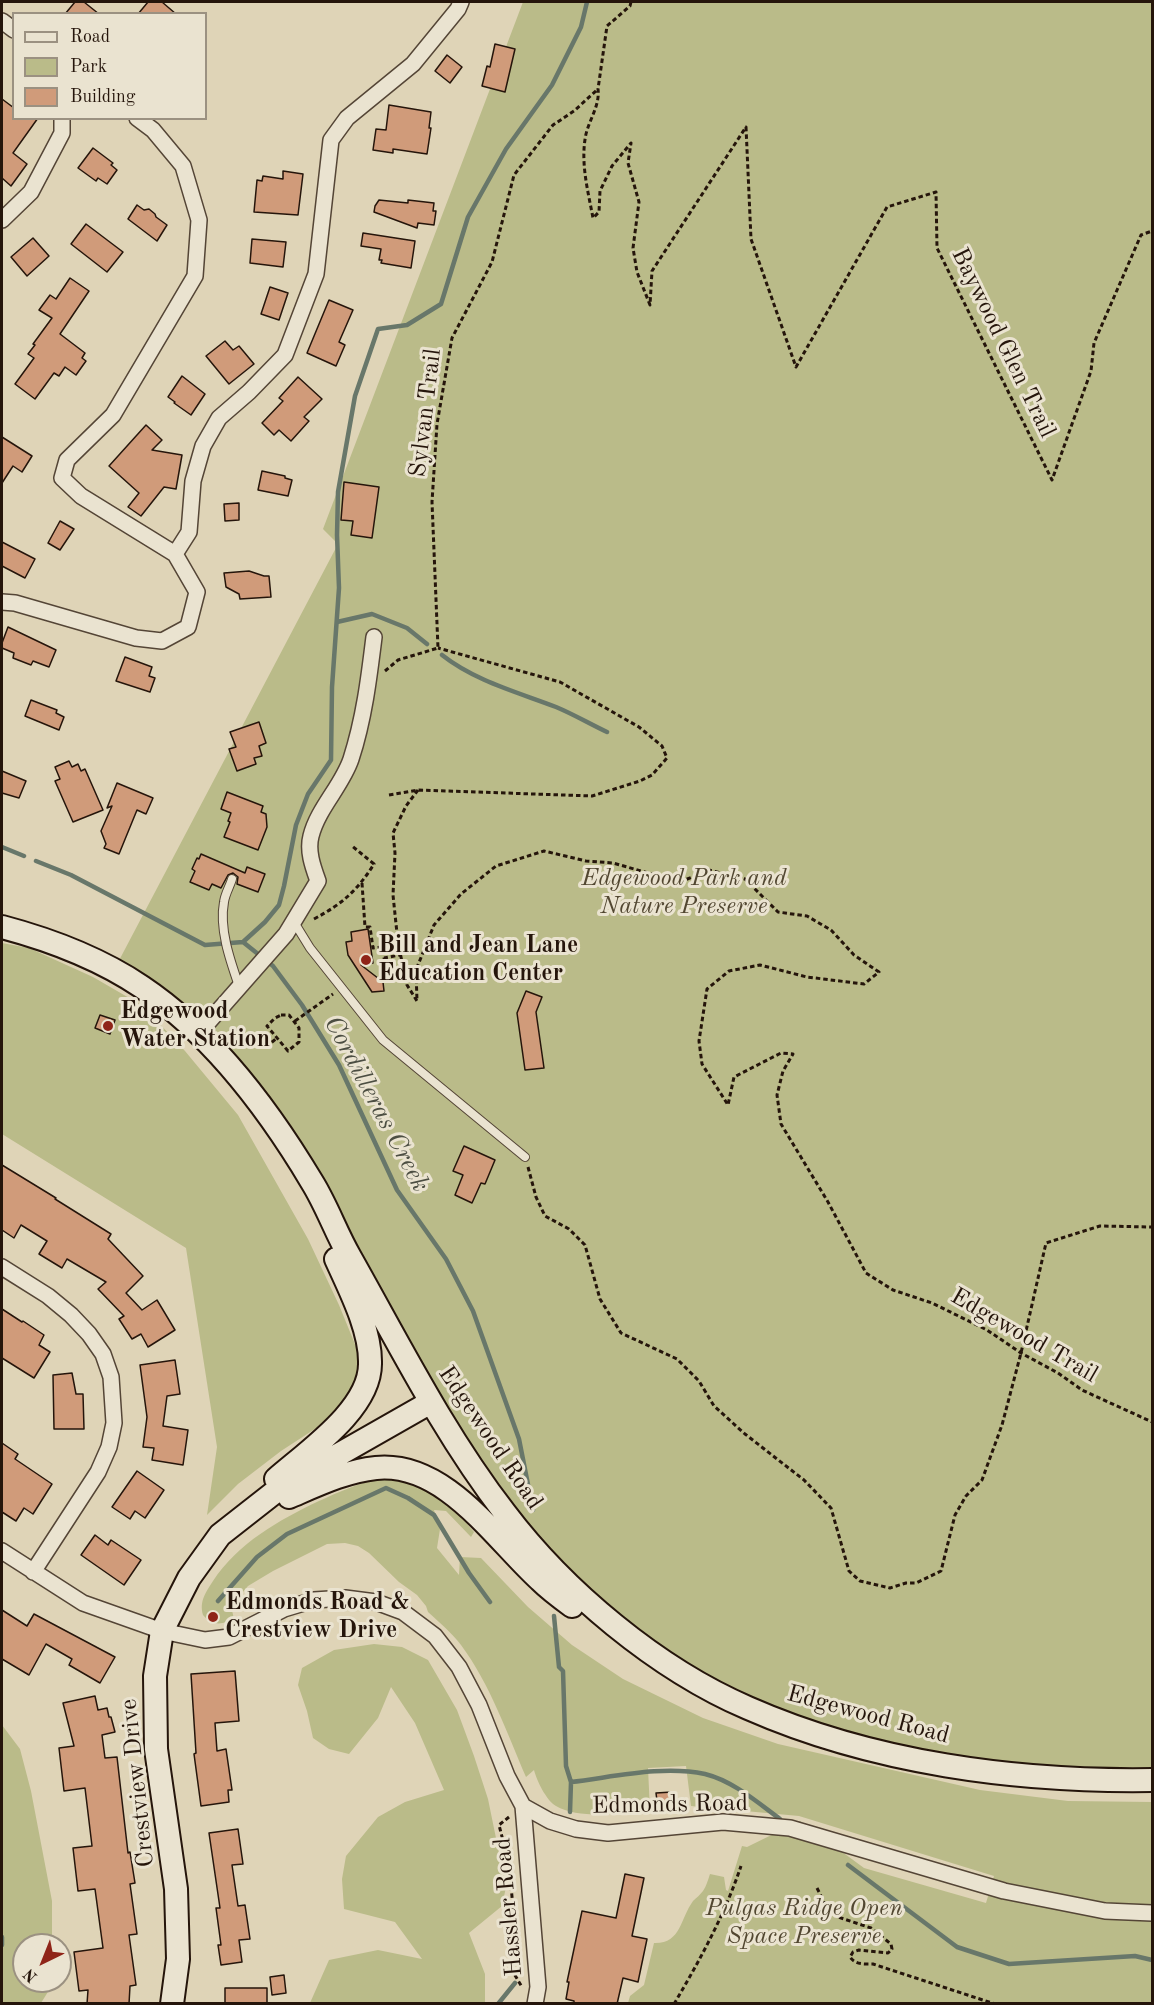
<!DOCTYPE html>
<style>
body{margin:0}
#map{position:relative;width:1154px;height:2005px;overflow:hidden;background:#dfd4b7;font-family:"Old Standard TT",serif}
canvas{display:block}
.frame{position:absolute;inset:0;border:3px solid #25150b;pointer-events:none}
.legend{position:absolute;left:12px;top:12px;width:195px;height:108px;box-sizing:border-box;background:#eae3d0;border:2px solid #9b9181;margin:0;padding:8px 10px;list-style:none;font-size:18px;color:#25150b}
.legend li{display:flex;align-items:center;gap:12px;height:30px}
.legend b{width:30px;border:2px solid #9b9181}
.north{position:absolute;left:12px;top:1933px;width:60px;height:60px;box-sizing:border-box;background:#eae3d0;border:2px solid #9b9181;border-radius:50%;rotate:223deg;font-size:16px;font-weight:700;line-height:24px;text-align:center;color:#25150b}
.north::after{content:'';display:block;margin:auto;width:21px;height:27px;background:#8f2418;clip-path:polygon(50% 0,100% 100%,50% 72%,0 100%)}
</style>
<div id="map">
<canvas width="1154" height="2005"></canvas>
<div class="frame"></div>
<ul class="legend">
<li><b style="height:8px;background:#eae3d0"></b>Road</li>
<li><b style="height:16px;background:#babb89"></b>Park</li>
<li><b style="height:16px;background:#d09b7a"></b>Building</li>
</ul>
<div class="north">N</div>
</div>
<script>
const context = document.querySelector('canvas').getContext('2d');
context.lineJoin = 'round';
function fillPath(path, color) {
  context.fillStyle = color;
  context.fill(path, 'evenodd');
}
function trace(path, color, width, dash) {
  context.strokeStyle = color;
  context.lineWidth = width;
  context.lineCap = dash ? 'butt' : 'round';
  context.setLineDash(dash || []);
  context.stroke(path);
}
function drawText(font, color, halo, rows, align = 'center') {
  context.font = font + ' "Old Standard TT",serif';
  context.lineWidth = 6;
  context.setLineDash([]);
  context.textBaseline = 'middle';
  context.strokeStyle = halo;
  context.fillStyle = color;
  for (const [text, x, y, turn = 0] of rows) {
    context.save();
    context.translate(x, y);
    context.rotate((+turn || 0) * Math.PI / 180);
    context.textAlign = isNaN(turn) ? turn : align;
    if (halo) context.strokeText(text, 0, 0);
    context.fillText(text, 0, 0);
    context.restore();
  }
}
const green = new Path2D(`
 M523 2H1152V1780L902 1755 680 1671 507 1516 260 1104 114 970 338 544 323 529Z
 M2 943 29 948 93 977 143 1006 185 1051 238 1115 308 1239 339 1305 359 1354 356 1376 349 1397 324 1423 281 1451 238 1484 207 1515 217 1447 186 1248 2 1134Z
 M380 1479C425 1481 446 1499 474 1532L471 1537 446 1511 434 1510 440 1529 437 1548 459 1575 460 1557 481 1558 528 1607 572 1645 623 1679 703 1718 778 1744 980 1790 1068 1801 1152 1802V2003H628L630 1996 644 1985 654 1943C681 1944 680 1919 693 1901 696 1898 700 1895 703 1891 706 1887 708 1880 710 1874L724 1877 726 1890 728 1891 742 1846 747 1847 800 1821 864 1868 986 1903 994 1876 799 1816 691 1806 686 1766 648 1768 650 1811C624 1813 579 1820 556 1806 546 1800 537 1781 534 1770L526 1777C507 1733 490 1684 461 1645 452 1633 439 1622 428 1612L426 1606 417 1595 399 1582 369 1553 358 1546 345 1543 327 1544 273 1571 248 1586 231 1606 234 1619C222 1625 212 1626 203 1615 199 1601 206 1592 213 1581 238 1543 279 1520 319 1501 339 1492 358 1483 380 1479Z
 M374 1644 402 1647 428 1660 457 1710 474 1756 488 1799 506 1887 502 1906 469 1933 485 1974V2003H310L329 1960 378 1950 422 1959 395 1922 344 1909 342 1879 346 1856 378 1817 405 1802 444 1790 415 1723 391 1687 378 1718 349 1754 329 1749 313 1738 307 1711 298 1685 302 1668 334 1650Z
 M2 1725 20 1749 31 1791 52 1901V1945H24V1981H51V1987L41 2003H2Z`);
const stream = new Path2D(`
 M337 622 372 614 407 628 427 644
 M442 655C475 681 517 692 556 707 573 714 590 724 607 732
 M2 847 24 856
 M36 861 71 875 205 945 243 942 273 966 302 1005 339 1065 397 1190 446 1259 473 1311 519 1439 533 1510
 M243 942 265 922 279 905 284 886 296 825 308 794 331 760 332 687 339 588 337 535 338 492 355 396 378 329 407 325 441 304 468 217 506 149 552 85 581 27 587 2
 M218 1601 257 1557 287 1534 386 1488 408 1498 434 1515 469 1573 490 1602
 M554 1616 559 1667 563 1671 566 1766 571 1782 570 1812
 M571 1782C614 1777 662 1765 705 1774 733 1781 757 1802 780 1819
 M848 1865 957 1947 1009 1964 1135 1956 1152 1960
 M2 1937V1945
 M498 2004 515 1983`);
const building = new Path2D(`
 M75 2H84L99 14H65Z
 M148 2H162L176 14H138Z
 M495 44 515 49 505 92 482 86 487 66 490 67Z
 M447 55 462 67 450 83 435 71Z
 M2 99 14 108V118H38L13 153 27 164 11 186 2 178Z
 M389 105 431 112 429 128H431L427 154 393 149V153L373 150 376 129 386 130Z
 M93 148 113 163 111 165 117 170 107 184 98 178 96 181 78 168Z
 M283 171 303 174 298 215 254 212 257 180 262 181 263 176 283 179Z
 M379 200 408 203V200L434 203 433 211H436L434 225 418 223 417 228 374 212 375 206Z
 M137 205 144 210 149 209 155 214 156 217 167 225 157 241 128 219Z
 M86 224 123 252 107 272 71 244Z
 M363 233 415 241 411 268 381 263 382 260H379L381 249 361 246Z
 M33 238 49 256 27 276 11 257Z
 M252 239 286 242 283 267 250 263Z
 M70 278 89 291 60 334 85 353 82 358 86 361 76 375 65 367 59 376 54 373 35 399 15 384 34 358 28 354 35 345 33 344 52 318 39 310 50 295 56 299Z
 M270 287 288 293 279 320 261 314Z
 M329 300 353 310 339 342 345 345 336 366 307 353Z
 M225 341 233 350 239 346 254 364 229 384 206 356Z
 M182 376 205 394 191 415 174 403 175 402 168 397Z
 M298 377 322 399 304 417 309 421 291 441 279 430 274 435 262 423 283 401 279 398Z
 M146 425 162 440 152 450 182 455 176 489 164 487 141 516 128 507 139 493 109 466Z
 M2 437 32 456 22 472 13 466 2 483Z
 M262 471 285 476V478L292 480 288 496 258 490Z
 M344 482 379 487 372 538 351 535 353 521 341 520Z
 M239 503V520L225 521 224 504Z
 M60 521 74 529 60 550 48 543Z
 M2 542 35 559 25 578 2 566Z
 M249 571 264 576H269L271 597 240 599 239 594 226 587 224 573Z
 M8 627 56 650 49 667 33 661 31 665 13 658 14 653 2 648V643Z
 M125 657 152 667 149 676 155 678 150 692 116 681Z
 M31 700 57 710 56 713 64 717 59 730 25 716Z
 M259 722 266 743 259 746 262 756 254 758 256 764 237 771 229 749 236 747 230 732Z
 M69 761 72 767 78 764 81 771 85 769 103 810 73 822 55 781 60 779 55 767Z
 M2 771 26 781 19 798 2 793Z
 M117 783 153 798 146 814 137 810 119 854 104 848 106 844 101 831 112 806 107 808Z
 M227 792 263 806 261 812 266 814 267 827 258 850 224 837 230 822 228 821 231 813 221 809Z
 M201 854 245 873 247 867 265 874 258 892 237 884 238 877 233 873 228 875 221 888 212 884 209 890 190 882 195 871 192 869 197 858 199 859Z
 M368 929 373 963 361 965 383 982 384 991 372 992 348 955 346 942 352 941 351 932Z
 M526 991 542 997 536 1012 544 1068 525 1070 517 1013Z
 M100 1015 115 1020 110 1034 95 1028Z
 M464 1146 495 1160 485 1184 481 1183 472 1203 455 1195 463 1175 453 1171Z
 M2 1165 56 1198 55 1199 111 1234 108 1239 143 1276 126 1293 142 1310 157 1300 175 1330 148 1347 141 1334 132 1339 119 1319 124 1316 98 1289 106 1282 67 1259 62 1268 39 1254 47 1241 21 1225 14 1238 2 1230Z
 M2 1309 22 1322 23 1321 44 1335 39 1345 50 1352 34 1378 2 1358Z
 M175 1360 180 1394 167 1396 163 1426 188 1430 183 1465 152 1460 154 1448 143 1447 147 1417 140 1365Z
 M72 1373 76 1394H83L84 1429H54L53 1375Z
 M2 1443 18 1454 15 1459 52 1484 33 1514 24 1508 16 1521 2 1512Z
 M137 1471 164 1490 145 1518 135 1511 130 1519 112 1507Z
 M95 1535 108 1545 111 1540 141 1560 124 1585 81 1555Z
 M2 1610 27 1626 34 1614 115 1657 100 1683 69 1665 72 1659 46 1644 29 1675 2 1659Z
 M235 1671 239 1721 215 1723 217 1751 226 1749 232 1790H228L229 1802 201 1806 194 1754 196 1753 191 1674Z
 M95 1696 98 1710 107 1708 109 1717H111L115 1732 102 1735 105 1758 117 1757 128 1853 130 1852 135 1883 130 1884 137 1934 129 1935 136 1985 130 1986 129 2004H87L88 1990 79 1991 74 1952 103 1948 95 1889 78 1891 73 1848 92 1846 85 1788 64 1791 59 1748 74 1746 63 1703Z
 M672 1792 673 1808 658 1809 656 1793Z
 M238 1829 243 1864 232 1865 238 1906 245 1905 250 1939 239 1940 242 1962 221 1965 218 1945H221L216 1908H220L209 1833Z
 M625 1874 644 1878 632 1936 647 1939 638 1982 623 1978 617 2004H574V2001L566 1999 569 1982H567L582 1911 616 1918Z
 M284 1975 286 1993 272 1995 270 1977Z
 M225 1988H267V2004H225Z`);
const path = new Path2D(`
 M631 2 630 6 607 26 598 89C600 105 590 118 586 134 580 162 588 191 593 218L599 212 600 191 612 166 631 143 628 163 639 202 633 248 637 272 650 305 652 271 746 127 751 239 796 367 887 207 936 192 937 248 1052 480 1091 371 1094 343 1141 235 1152 231
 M385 671 398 660 438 648 432 502 437 424 452 338 492 262 514 175 553 125 574 111 598 89
 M418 790 406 806 393 833 395 853 393 895 398 943 407 985 417 1001 416 970 434 925 461 894 496 866 544 851 586 861 613 863 680 882 709 870 745 879 778 912 807 916 831 930 854 955 879 972 864 984 807 977 760 965 729 971 707 989 699 1041 702 1064 728 1105 734 1077 781 1053 793 1054 783 1071 777 1095 781 1124 828 1202 866 1273 893 1290 932 1303 987 1330 1021 1353 1058 1373 1082 1390 1152 1422
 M389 795 418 790 592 796 640 781 652 775 667 758 662 746 639 727 560 682 438 648
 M362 883 365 927H370L373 948 382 947 384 958 400 955
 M314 919C342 904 357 891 374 864L352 846
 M281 1015H289L299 1028V1042L288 1051 267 1026 275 1018Z
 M295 1021 333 994
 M266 1047 277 1038
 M528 1167 536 1197 545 1216 569 1229 585 1245 600 1299 621 1333 677 1359 699 1381 714 1406 745 1434 804 1480 831 1508 849 1571 860 1581 890 1588 906 1583H916L941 1571 955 1515 966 1496 982 1480 1002 1425 1021 1353 1046 1243 1100 1226 1152 1227
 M509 1817 499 1825 509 1864 516 1940 513 1972 522 1987
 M817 1888 826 1906 838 1917 871 1928 891 1944 892 1949 888 1953 859 1950 853 1952 850 1957C855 1965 865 1964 873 1964L995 2004
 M674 2004C700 1960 725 1914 741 1866`);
const lane = new Path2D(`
 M232 879C230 886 225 894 224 902 219 929 230 960 239 986
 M294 922 310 948 383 1040 525 1157`);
const street = new Path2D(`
 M2 21 14 30
 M2 220 31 192 62 133V118
 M175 554 189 532 193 481 203 446 219 418 249 392 285 355 316 274 331 140 347 118 413 64 458 9 461 2
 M2 602 15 603 136 638 162 641 188 627 197 592 175 554 81 496 62 478 67 460 113 415 195 276 199 220 183 166 153 130 137 118
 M198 1034 286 934 318 881C313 867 307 851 311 836 318 808 342 786 351 759 364 719 369 678 374 637
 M2 1267 48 1296 71 1315 89 1334 103 1354 111 1377 114 1423 109 1447 98 1472 33 1572
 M2 1551 83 1603 162 1631 205 1640 229 1637 284 1609 314 1600 345 1598 376 1602 403 1612 435 1636 459 1667 479 1705 507 1776 523 1806 550 1821 576 1829 608 1833 723 1822 790 1828 1004 1891 1105 1911 1152 1913
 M523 1806 538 1987 535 2004`);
const secondary = new Path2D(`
 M2 927C51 940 99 958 142 987 212 1034 269 1110 312 1182 327 1206 336 1233 350 1257 399 1344 444 1434 505 1513 564 1591 657 1669 748 1708 873 1763 1016 1782 1152 1780
 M276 1479C308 1451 370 1409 370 1364 371 1330 350 1290 336 1259
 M289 1497C317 1485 346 1471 376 1468 445 1461 495 1539 540 1580 550 1590 561 1598 572 1606
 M172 2004 178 1959 176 1889 156 1749 155 1676 162 1631 189 1578 220 1535 280 1488 431 1402`);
const markers = [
 [366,960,6,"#8f2418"],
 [108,1026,6,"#8f2418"],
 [213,1617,6,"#8f2418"]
];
const streetNames = [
 ["Baywood Glen Trail",1003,343,64],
 ["Sylvan Trail",426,413,-83],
 ["Edgewood Trail",1024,1336,30],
 ["Edgewood Road",490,1438,56],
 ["Edgewood Road",868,1715,15],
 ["Crestview Drive",138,1783,-96],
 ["Edmonds Road",670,1805,-1],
 ["Hassler Road",509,1907,-95]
];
const parkNames = [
 ["Edgewood Park and",684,879],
 ["Nature Preserve",684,907],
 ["Pulgas Ridge Open",804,1909],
 ["Space Preserve",804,1937]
];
const poiNames = [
 ["Bill and Jean Lane",378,946],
 ["Education Center",378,974],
 ["Edgewood",120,1012],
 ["Water Station",120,1040],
 ["Edmonds Road &",225,1603],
 ["Crestview Drive",225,1631]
];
const waterNames = [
 ["Cordilleras Creek",376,1104,62]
];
fillPath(green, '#babb89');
trace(stream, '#68776a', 4.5);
fillPath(building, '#d09b7a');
trace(building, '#25150b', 1.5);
trace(lane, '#544536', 10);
trace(street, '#544536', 18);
trace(secondary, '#25150b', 26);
trace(path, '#25150b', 3, [4.5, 3]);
trace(lane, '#eae3d0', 8);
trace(street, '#eae3d0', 15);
trace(secondary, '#eae3d0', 22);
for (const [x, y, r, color] of markers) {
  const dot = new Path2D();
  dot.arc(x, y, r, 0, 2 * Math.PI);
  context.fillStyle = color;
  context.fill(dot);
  trace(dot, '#eae3d0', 2);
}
drawText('24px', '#25150b', '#eae3d0', streetNames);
drawText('italic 24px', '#524731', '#eae3d0', parkNames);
drawText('bold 24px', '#25150b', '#eae3d0', poiNames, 'left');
drawText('italic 26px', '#4c4e42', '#eae3d0', waterNames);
</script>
